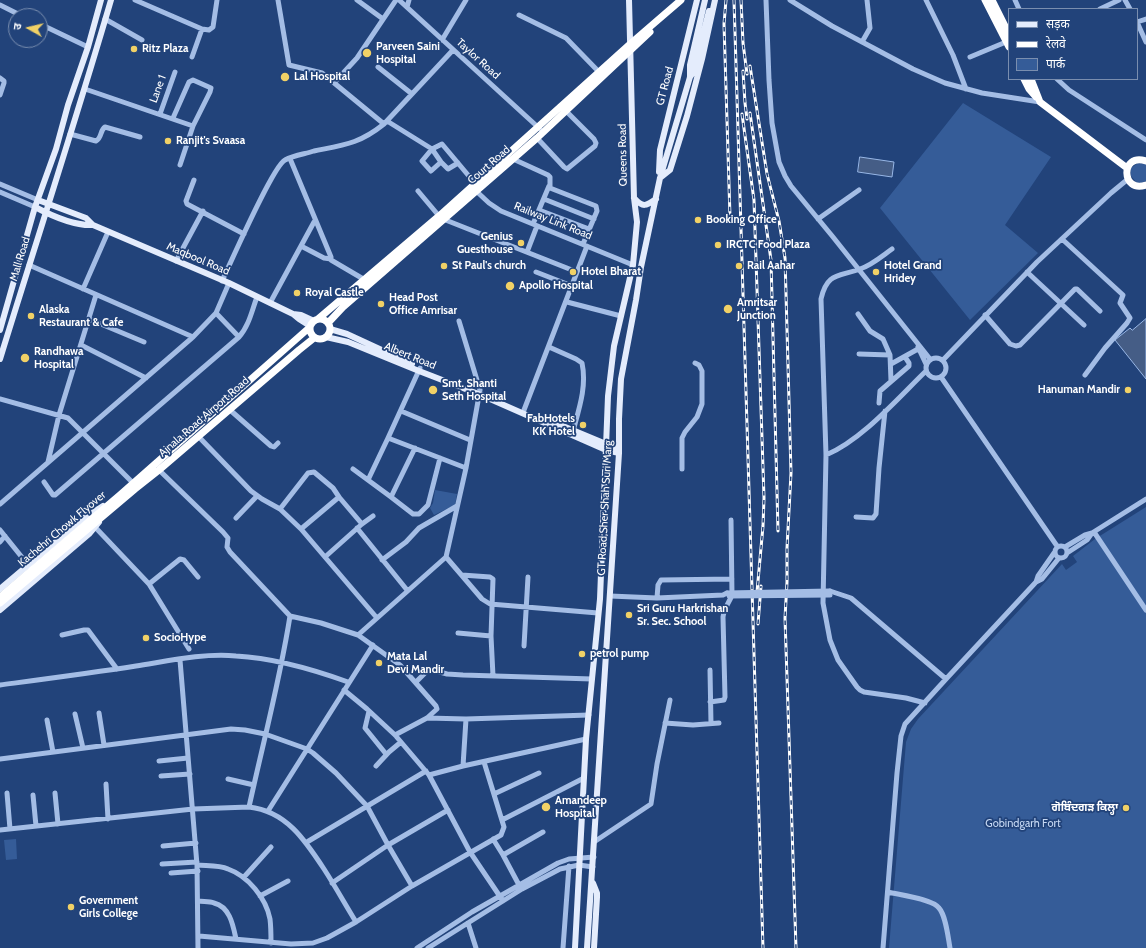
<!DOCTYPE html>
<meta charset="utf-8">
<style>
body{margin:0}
#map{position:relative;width:1146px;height:948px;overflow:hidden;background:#22437a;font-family:Cabin,"Noto Sans Devanagari",sans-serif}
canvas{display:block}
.legend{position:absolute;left:1008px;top:8px;width:130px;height:72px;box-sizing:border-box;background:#22437a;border:1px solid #7a8eaf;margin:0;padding:5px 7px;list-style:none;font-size:12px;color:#fff}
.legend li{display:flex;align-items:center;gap:8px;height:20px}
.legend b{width:20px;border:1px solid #7a8eaf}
.north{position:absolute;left:8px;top:8px;width:40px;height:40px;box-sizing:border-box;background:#22437a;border:1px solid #7a8eaf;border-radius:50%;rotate:278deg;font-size:11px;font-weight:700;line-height:16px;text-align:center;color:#fff}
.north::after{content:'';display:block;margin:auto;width:14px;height:18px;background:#f1d166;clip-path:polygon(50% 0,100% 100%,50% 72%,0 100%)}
</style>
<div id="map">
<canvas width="1146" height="948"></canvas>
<ul class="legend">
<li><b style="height:5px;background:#e4ecfc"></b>सड़क</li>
<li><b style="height:5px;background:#fff"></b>रेलवे</li>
<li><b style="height:11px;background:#355c98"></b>पार्क</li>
</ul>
<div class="north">उ</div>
</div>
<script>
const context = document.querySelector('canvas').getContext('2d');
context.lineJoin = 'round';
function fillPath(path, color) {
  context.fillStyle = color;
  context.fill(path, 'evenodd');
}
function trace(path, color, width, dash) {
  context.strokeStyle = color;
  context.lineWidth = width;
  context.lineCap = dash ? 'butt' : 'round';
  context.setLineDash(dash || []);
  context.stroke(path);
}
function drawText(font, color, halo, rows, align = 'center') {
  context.font = font + ' Cabin,"Noto Sans Gurmukhi",sans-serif';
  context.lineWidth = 3.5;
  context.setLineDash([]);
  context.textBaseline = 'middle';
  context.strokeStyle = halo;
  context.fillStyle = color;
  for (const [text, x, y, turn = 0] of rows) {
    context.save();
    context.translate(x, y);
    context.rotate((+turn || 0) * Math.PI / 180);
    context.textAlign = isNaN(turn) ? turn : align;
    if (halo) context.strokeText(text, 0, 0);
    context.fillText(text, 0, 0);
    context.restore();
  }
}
const green = new Path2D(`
 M963 103 1051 157 1005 225 1038 253 970 320 880 208Z
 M1138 163 1146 164V181L1141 183 1136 182 1131 176V168Z
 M435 490 457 494 455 505 434 515 430 508 433 503Z
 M1146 507V948H889L906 742 911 729 918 719 1062 564 1066 570 1077 562 1073 556 1095 539Z
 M16 839 17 859 6 860 4 840Z`);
const water = new Path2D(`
 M860 157 894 162 892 177 858 172Z
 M1146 319V379L1115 340 1130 328 1132 330Z`);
const minor = new Path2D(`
 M135 0 202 29 209 30 213 27 217 0
 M278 0 289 65 322 73 384 124 453 50
 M357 0 383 19
 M399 0 540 129
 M766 0 769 80 772 123 779 162 785 176 791 186 833 237 930 359
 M790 0 832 26 913 69 945 83 982 93 1040 102
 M926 0 953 55 966 89
 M1015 0 1019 9
 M1125 0 1130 9
 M0 5 22 16
 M407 7 409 0
 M1100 9 1119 0
 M519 15 566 38 599 72
 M105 19 142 40
 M1137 22 1146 42
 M1137 22 1146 19
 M40 24 88 47
 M442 40 466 0
 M862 42 870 28 867 0
 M192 57 202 29
 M970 57 1006 42
 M378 67 412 94
 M0 78 4 81V83L0 95
 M1057 79 1069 90 1146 140
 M334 83 357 58 396 0
 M85 89 193 126
 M160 114 175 72
 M173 118 189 82 193 80 211 88 210 92 193 126 180 165
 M387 121 432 149 441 162 448 169 458 163
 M70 134 96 141C102 138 100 130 105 127L140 137
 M537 138 564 167 567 169 595 146 596 143 594 139 566 111
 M513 159 548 175 550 177V188L596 206 597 211 583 244
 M291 161 331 257V260L365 280
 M441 162 431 171 422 161 432 149 442 144 468 175 477 182
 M194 180 186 201 187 204 244 234
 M0 184 38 200
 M474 189 489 203 501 211 633 265
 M418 191 439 216
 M0 192 35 207
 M544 199 594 219
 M539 210 589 229
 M443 219 577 272
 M818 219 859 190
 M533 224 549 186
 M1062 239 1123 295 1120 303 1130 318 1127 323 1105 348 1085 375
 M301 246 324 258 331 259
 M892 249C882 256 872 265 860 269 839 277 827 272 821 299L826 455 823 603 830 640 838 660 857 687 860 690 864 692 906 698 925 703
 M527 252 537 226
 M176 261 203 211
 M29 265 193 337
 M536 272 572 286
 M1027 272 1084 325
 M222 281C231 262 273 166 285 160 294 155 305 154 314 151 344 145 359 144 384 124
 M83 289 108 232
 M567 302 621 316
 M270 303 314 222
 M216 313 239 337
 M858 314 870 331 883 339 890 355 891 381
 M985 315 1010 344 1016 346 1020 345 1075 289H1077L1100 311
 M89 319 144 342
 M81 345 146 378
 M549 347 576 359 582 363C587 386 579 409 573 431
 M918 347 926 364
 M859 354 890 355
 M926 368a10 10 0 1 1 20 0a10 10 0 1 1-20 0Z
 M943 360 1037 262 1111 193 1128 179
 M891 364 918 349
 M941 377 1057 546
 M0 399 68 418 133 483
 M879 403 880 391 909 366V363L905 357
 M230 410 271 446 274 447 278 443
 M524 410 587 246
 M401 411 470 440
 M198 436 251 491 262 499 280 509 301 529 377 618
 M388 438 420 368
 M826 455C862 440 898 398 926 371
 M48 462 59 415 96 295
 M353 469 391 497 415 448
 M682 469V438L685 432 697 417 702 404V371L699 365 695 363
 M159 470 223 532 228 538 227 547 230 552 290 616
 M368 480 388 438 466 468
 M44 482 53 495H55L239 337C249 326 252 310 257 297
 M391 497 413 514H419L428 505 440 458
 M0 504 193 337 216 313 229 283
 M280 509 308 473 314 472 333 488 339 497
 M856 517 873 518 876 514 879 468 885 411
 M236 518 257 496
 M95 527 149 584 189 649
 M357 528 407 590
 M301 529 339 497 362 524
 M0 530 29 566
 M1094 532 1146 610
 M0 542 5 536
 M1055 552a6 6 0 1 1 12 0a6 6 0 1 1-12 0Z
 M1065 547 1085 535 1092 533
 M1067 553 1087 540 1092 533 1146 499
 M325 557 362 524 373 516
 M446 557 482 599 490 604 598 613
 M382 560 406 542 419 528 457 506
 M1036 582 1038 576 1054 553
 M149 584 180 559 184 560 198 577
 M830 591 851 598 946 679
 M610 596 657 598 723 595 727 593
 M657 598 658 585 661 580 732 579
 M458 633 491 636 493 579 490 577 462 575
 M62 635 84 630H88L117 669
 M358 635 446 557 466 468 480 390 459 321
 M491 636 493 676
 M524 646 528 577
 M180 660 197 865 198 948
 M710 670 711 724
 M416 682 429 669 447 674 463 675 592 679
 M0 685C45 679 91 673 136 666 168 661 203 653 236 656 275 658 312 669 348 682
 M344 690 367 709 395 735 429 775 470 852 503 901
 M710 702 724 700 725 697 723 617C724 608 729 603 732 595L731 520
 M369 711 365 728 386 754
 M99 713 104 745
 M75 714 83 748
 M427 718 466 719 589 715
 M47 720 53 752
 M665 723 693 725 719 723
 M0 759 231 729 245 730 265 734 307 749 313 753 336 773 367 806 388 845 412 886
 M159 761 188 758
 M376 766 389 752 401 742
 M463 766 466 719
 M429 775 463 766 586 739
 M161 776 190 774
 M228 779 254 785
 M106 784 108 819
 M7 793 10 829
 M55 793 58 824
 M494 794 539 773
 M33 795 36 826
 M249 807C263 743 280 680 290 616L321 623 358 635 400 665 436 706 437 709 427 718 395 735
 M268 811 373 645
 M502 820 584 778
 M0 830 193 809 249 807C286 811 305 840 324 869 335 886 345 904 356 922
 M493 839 503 855 519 885
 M307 842 426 771
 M594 842 651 804 657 764 670 700
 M163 846 196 843
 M503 855 543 832
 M162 864 197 862
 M197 865C207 866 219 865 228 869 248 876 266 898 270 919 271 927 271 935 271 943
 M171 873 198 871
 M244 877 271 847
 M332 883 388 845 448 810
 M888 892C900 895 933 899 939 908 946 916 948 937 950 948
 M260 896 288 881
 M198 901C203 902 209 901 214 903 230 907 233 925 236 939
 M468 923 476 948
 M199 936 291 944 313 943 327 938 356 922 412 886 501 835 504 827 484 762
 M417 948 472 912 558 863 569 859 594 857
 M428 948 522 889 560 869 579 865 593 867
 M563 948 569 866
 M883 948 897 773 901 736 905 724 946 679 1036 582 1042 579 1059 558`);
const major = new Path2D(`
 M690 77 694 71 709 11
 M659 172 660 150 697 0
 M660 178 670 170 687 116 702 59 715 0
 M634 198C643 208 646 206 656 199
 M38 200 86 218 93 225 229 283 293 314 299 319 310 326
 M35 207C52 216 74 226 93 225
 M293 314 301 315 314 321
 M330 329 347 334 412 364
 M0 330 35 207 56 149 68 105 88 47 101 0
 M326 337 348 342 419 371 481 395 606 450 619 453
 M0 359C37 239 76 120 111 0
 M546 419 606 444 619 448
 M0 589 84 518 103 506
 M0 610 89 534 99 522
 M593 883 597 893V897L594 948
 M575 948 586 739 600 599 608 396 614 346 633 265 637 222 634 198 629 0
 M587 948 619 453V419L621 379 636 300 641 267 660 178 690 77V65L705 0`);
const highway = new Path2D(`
 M985 0 1009 47
 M992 0 1009 34
 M1024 79 1029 89 1036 97
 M1031 79 1040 102 1127 168
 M1146 161C1120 152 1121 194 1146 185
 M310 329a10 10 0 1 1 20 0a10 10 0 1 1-20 0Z
 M318 319 439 216 630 44 681 0
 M328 323 343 307 537 138 650 32
 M0 597 120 495 310 327
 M0 603 135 489 159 470 299 350 314 338`);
const rail = new Path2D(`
 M726 0 724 24 730 217
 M734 0 763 948
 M741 0 743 43 747 74
 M750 66 767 174 779 221 785 258 791 473 787 548V582L785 618 796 948
 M743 71 745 103 747 119
 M750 113 771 260 778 531
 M742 114 754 200 764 498 763 526 757 592
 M758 624 761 586`);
const minorBridge = new Path2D(`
 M727 593 830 591
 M729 596 830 595`);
const markers = [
 [134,49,4,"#f1d166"],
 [367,53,5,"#f1d166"],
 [285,77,5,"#f1d166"],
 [168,141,4,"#f1d166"],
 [698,220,4,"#f1d166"],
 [521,243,4,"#f1d166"],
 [718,245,4,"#f1d166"],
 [444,266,4,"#f1d166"],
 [739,266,4,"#f1d166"],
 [573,272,4,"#f1d166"],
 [876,272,4,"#f1d166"],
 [510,286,5,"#f1d166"],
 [297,293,4,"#f1d166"],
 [381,304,4,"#f1d166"],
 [728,309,5,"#f1d166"],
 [31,316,4,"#f1d166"],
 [25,358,5,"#f1d166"],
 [433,390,5,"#f1d166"],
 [1128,390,4,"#f1d166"],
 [583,425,4,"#f1d166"],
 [629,615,4,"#f1d166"],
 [146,638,4,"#f1d166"],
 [582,654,4,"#f1d166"],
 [379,663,4,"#f1d166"],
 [546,807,5,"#f1d166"],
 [1126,808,4,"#f1d166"],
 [71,907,4,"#f1d166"]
];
const poiNames = [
 ["Parveen Saini",376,47],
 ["Hospital",376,60],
 ["Ritz Plaza",142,49],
 ["Lal Hospital",294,77],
 ["Ranjit's Svaasa",176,141],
 ["Booking Office",706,220],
 ["Genius",513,237,"right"],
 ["Guesthouse",513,250,"right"],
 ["IRCTC Food Plaza",726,245],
 ["St Paul's church",452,266],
 ["Rail Aahar",747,266],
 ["Hotel Grand",884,266],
 ["Hridey",884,279],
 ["Hotel Bharat",581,272],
 ["Apollo Hospital",519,286],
 ["Royal Castle",305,293],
 ["Head Post",389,298],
 ["Office Amrisar",389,311],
 ["Amritsar",737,303],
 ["Junction",737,316],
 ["Alaska",39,310],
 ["Restaurant & Cafe",39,323],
 ["Randhawa",34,352],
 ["Hospital",34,365],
 ["Smt. Shanti",442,384],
 ["Seth Hospital",442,397],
 ["Hanuman Mandir",1120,390,"right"],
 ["FabHotels",575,419,"right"],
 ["KK Hotel",575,432,"right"],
 ["Sri Guru Harkrishan",637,609],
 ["Sr. Sec. School",637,622],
 ["SocioHype",154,638],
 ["petrol pump",590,654],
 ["Mata Lal",387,657],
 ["Devi Mandir",387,670],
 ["Amandeep",555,801],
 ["Hospital",555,814],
 ["ਗੋਬਿੰਦਗੜ ਕਿਲ੍ਹਾ",1118,808,"right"],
 ["Government",79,901],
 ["Girls College",79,914]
];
const streetNames = [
 ["Taylor Road",478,59,42],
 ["GT Road",665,86,-75],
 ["Lane 1",158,89,-70],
 ["Queens Road",623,155,-91],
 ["Court Road",489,165,-41],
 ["Railway Link Road",553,221,22],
 ["Mall Road",20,259,-73],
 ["Maqbool Road",198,259,23],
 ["Albert Road",410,356,22],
 ["Ajnala Road;Airport Road",204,417,-41],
 ["GT Road;Sher Shah Suri Marg",605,508,-87],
 ["Kachehri Chowk Flyover",62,529,-40]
];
const parkNames = [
 ["Gobindgarh Fort",1023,824]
];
fillPath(green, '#355c98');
fillPath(water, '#455d86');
trace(water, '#98b7e6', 1);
trace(minor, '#a4bde5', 5);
trace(major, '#e4ecfc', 6);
trace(highway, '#fff', 7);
trace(rail, '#fff', 3);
trace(rail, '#22437a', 1.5, [4.5]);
trace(minorBridge, '#a4bde5', 5);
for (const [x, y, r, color] of markers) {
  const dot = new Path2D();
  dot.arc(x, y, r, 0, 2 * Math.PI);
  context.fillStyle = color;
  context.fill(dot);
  trace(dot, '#22437a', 1.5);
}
drawText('bold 11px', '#fff', '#22437a', poiNames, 'left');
drawText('11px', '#fff', '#22437a', streetNames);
drawText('11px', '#c7d9f4', '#22437a', parkNames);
</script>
